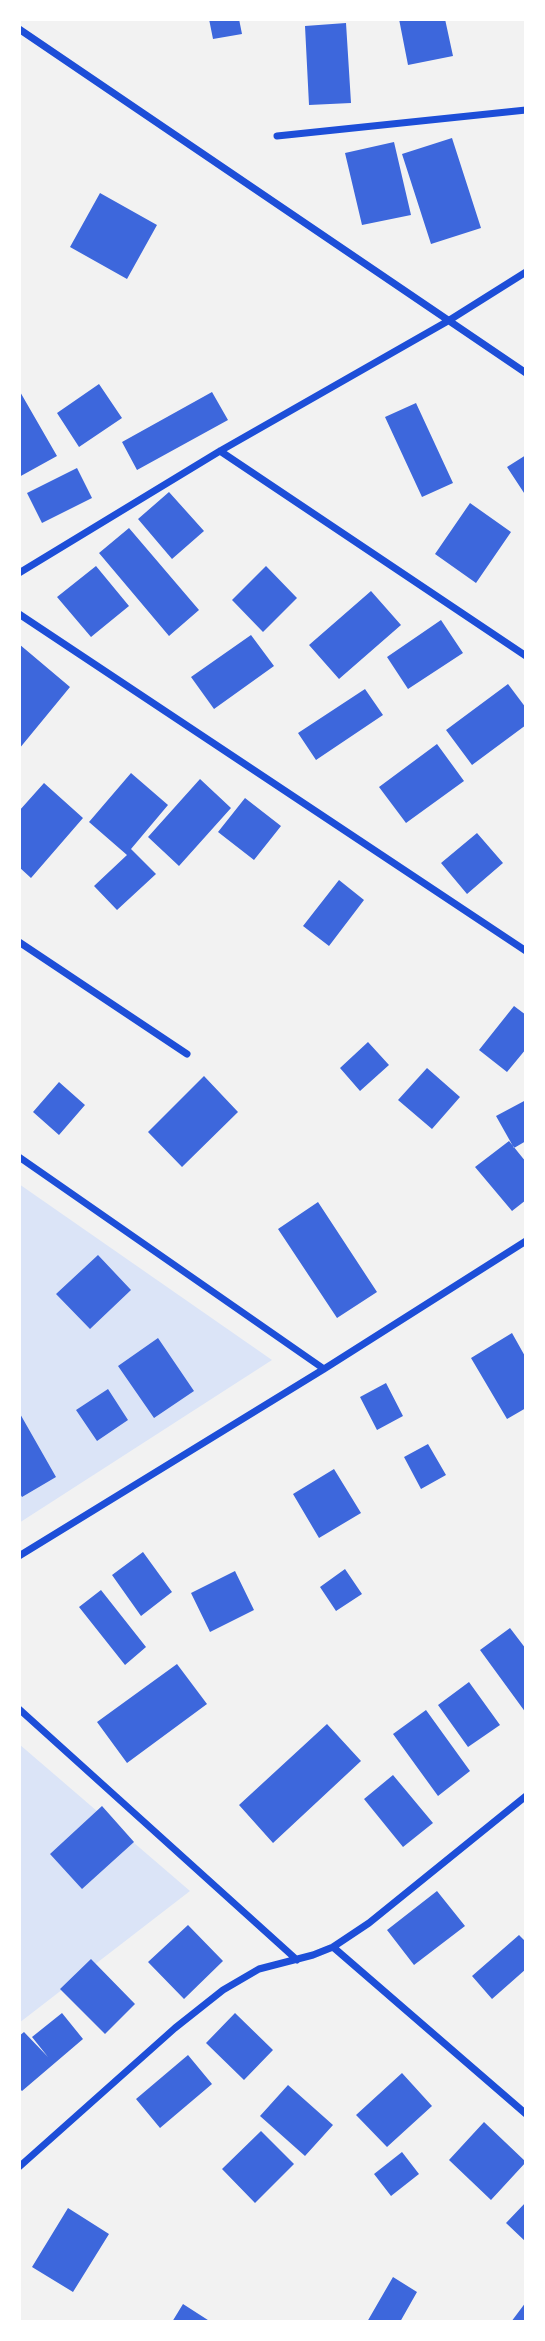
<!DOCTYPE html>
<style>
body{margin:0}
#map{position:relative;width:545px;height:2341px;overflow:hidden;background:#f2f2f2;font-family:"Roboto Condensed",sans-serif}
canvas{display:block}
.frame{position:absolute;inset:0;border:21px solid #fff;pointer-events:none}
</style>
<div id="map">
<canvas width="545" height="2341"></canvas>
<div class="frame"></div>
</div>
<script>
const context = document.querySelector('canvas').getContext('2d');
context.lineJoin = 'round';
function fillPath(path, color) {
  context.fillStyle = color;
  context.fill(path, 'evenodd');
}
function trace(path, color, width, dash) {
  context.strokeStyle = color;
  context.lineWidth = width;
  context.lineCap = dash ? 'butt' : 'round';
  context.setLineDash(dash || []);
  context.stroke(path);
}
const green = new Path2D(`
 M19 1184 272 1360 19 1523Z
 M19 1744 190 1891 19 2023Z`);
const building = new Path2D(`
 M209 19H239L242 34 213 39Z
 M399 19H445L453 56 408 65Z
 M346 23 351 103 309 105 305 26Z
 M452 138 481 228 431 244 402 154Z
 M394 142 411 215 362 225 345 153Z
 M100 193 157 225 127 279 70 247Z
 M99 384 122 418 79 447 57 413Z
 M19 390 57 456 19 477Z
 M212 392 228 420 137 470 122 442Z
 M416 403 453 483 422 497 385 417Z
 M526 455V496L507 467Z
 M77 468 92 498 42 523 27 493Z
 M169 492 204 531 172 559 138 519Z
 M470 503 511 532 476 583 435 554Z
 M129 528 199 610 169 636 99 553Z
 M96 566 129 606 91 637 57 597Z
 M266 566 297 598 263 632 232 600Z
 M371 591 401 625 339 679 309 645Z
 M441 620 463 653 408 689 387 657Z
 M251 635 274 666 214 709 191 677Z
 M19 644 70 687 19 749Z
 M508 684 526 708V725L472 765 446 730Z
 M365 689 383 715 316 760 298 733Z
 M437 744 464 781 406 823 379 787Z
 M131 773 168 805 131 849 156 874 117 910 94 886 127 855 89 822Z
 M200 779 231 808 179 866 148 837Z
 M44 783 83 818 31 878 19 867V811Z
 M245 798 281 826 254 860 218 832Z
 M477 833 503 863 467 894 441 863Z
 M339 880 364 900 329 946 303 926Z
 M514 1006 526 1015V1049L507 1072 479 1050Z
 M368 1042 389 1065 360 1091 340 1068Z
 M427 1068 460 1097 432 1129 398 1100Z
 M204 1076 238 1112 182 1167 148 1132Z
 M59 1082 85 1105 59 1135 33 1112Z
 M526 1100V1141L514 1148 496 1116Z
 M509 1141 526 1162V1200L512 1211 475 1167Z
 M318 1202 377 1292 337 1318 278 1229Z
 M98 1255 131 1290 90 1329 56 1294Z
 M512 1333 526 1358V1408L507 1419 471 1358Z
 M158 1338 194 1391 154 1418 118 1366Z
 M386 1383 403 1416 377 1430 360 1397Z
 M108 1389 128 1420 97 1441 76 1410Z
 M19 1412 56 1477 22 1497 19 1492Z
 M428 1444 446 1475 421 1489 404 1457Z
 M334 1469 361 1513 319 1538 293 1494Z
 M143 1552 172 1592 141 1616 112 1575Z
 M345 1569 362 1594 336 1611 320 1587Z
 M235 1571 254 1610 210 1632 191 1593Z
 M101 1590 146 1647 125 1665 79 1607Z
 M510 1628 526 1649V1713L480 1650Z
 M177 1664 207 1704 127 1763 97 1722Z
 M469 1682 500 1725 468 1747 438 1705Z
 M426 1710 470 1771 438 1796 393 1734Z
 M327 1724 361 1761 273 1843 239 1805Z
 M393 1775 433 1823 403 1847 364 1799Z
 M102 1806 134 1842 82 1889 50 1854Z
 M437 1891 465 1926 414 1965 387 1930Z
 M188 1925 223 1961 184 1999 148 1962Z
 M519 1935 526 1942V1969L492 1999 472 1976Z
 M91 1959 135 2004 105 2034 60 1989Z
 M62 2013 83 2039 22 2091 19 2088V2036L24 2032 48 2057 32 2037Z
 M235 2013 273 2050 244 2080 206 2043Z
 M188 2055 212 2084 160 2128 136 2099Z
 M402 2073 432 2106 387 2147 356 2115Z
 M288 2085 333 2125 305 2156 260 2116Z
 M484 2122 526 2162 491 2200 449 2160Z
 M261 2131 294 2164 255 2203 222 2169Z
 M402 2152 419 2174 391 2196 374 2174Z
 M526 2202V2242L506 2223Z
 M68 2208 109 2234 73 2292 32 2267Z
 M393 2277 417 2292 400 2322H367Z
 M526 2302V2322H511Z
 M183 2304 211 2322H172Z`);
const minor = new Path2D(`
 M19 29 526 373
 M277 136 526 110
 M220 451 526 656
 M19 573 220 451 448 321 526 272
 M19 614 526 951
 M19 942 187 1054
 M19 1157 324 1369
 M19 1556 324 1369 526 1241
 M19 1709 297 1960
 M333 1947 526 2114
 M19 2167 175 2028 223 1990 259 1969 313 1955 333 1947 369 1923 526 1796`);
fillPath(green, '#dbe4f7');
fillPath(building, '#3d67dc');
trace(minor, '#1d4ed8', 7);
</script>
